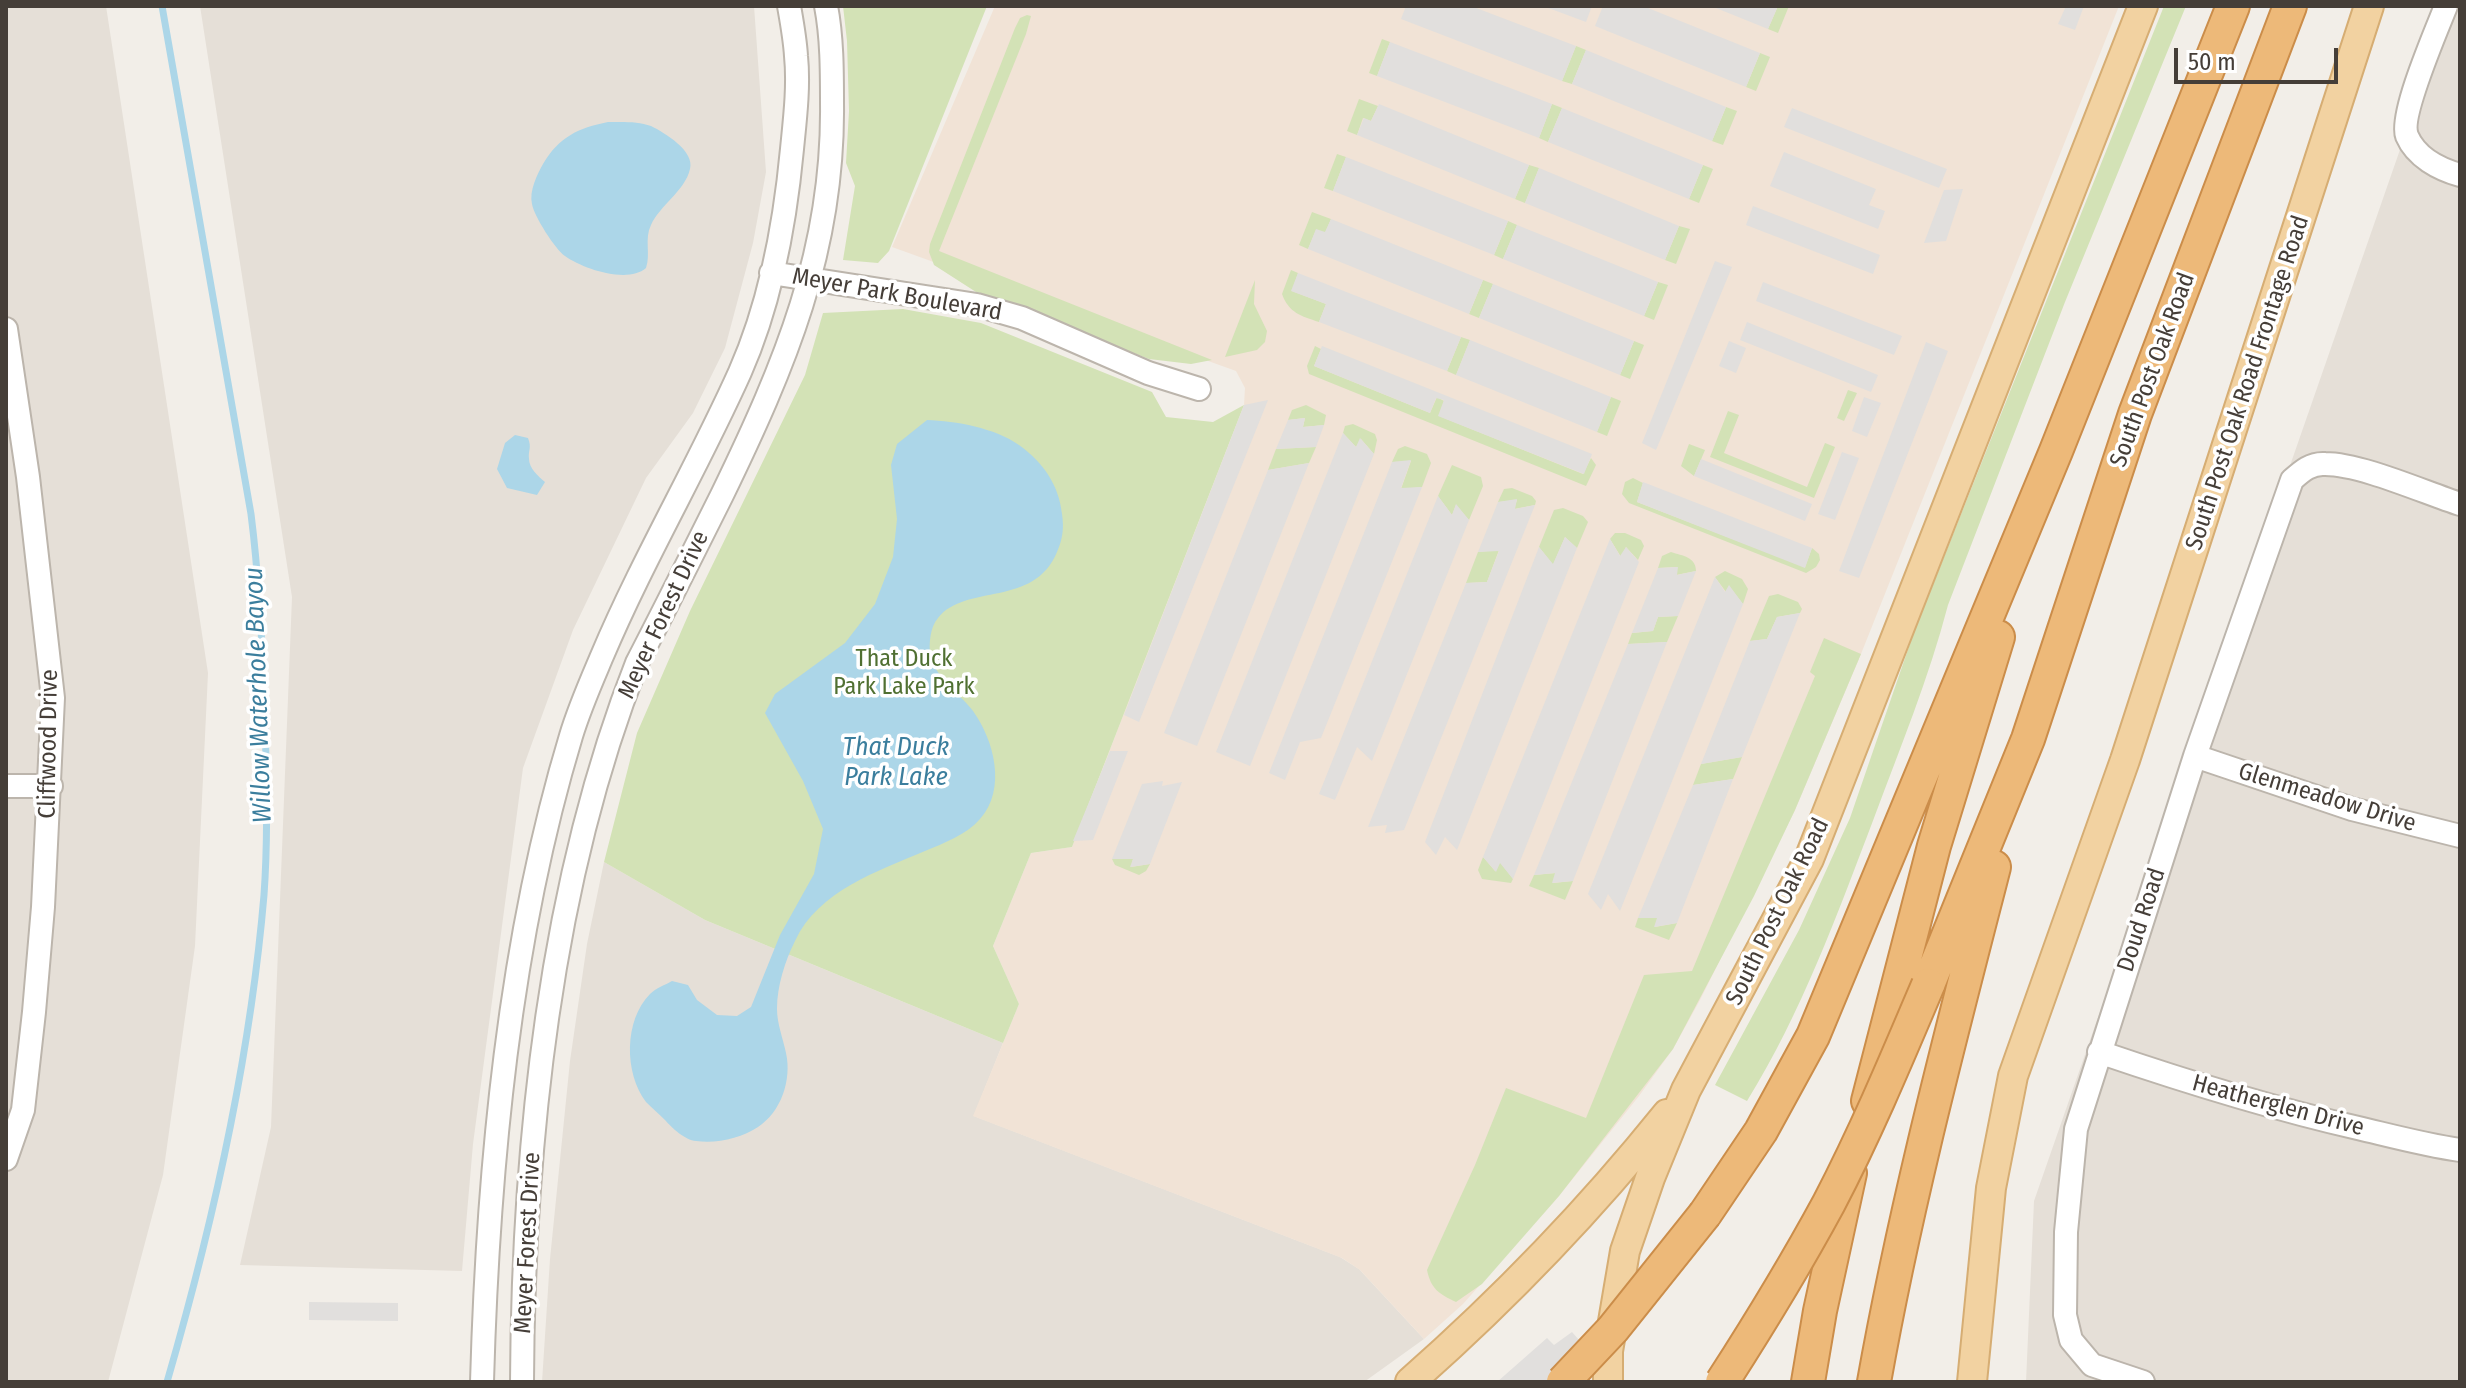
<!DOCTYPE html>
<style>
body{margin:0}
#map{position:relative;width:2466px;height:1388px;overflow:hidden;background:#f2eee8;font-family:"Fira Sans Condensed",sans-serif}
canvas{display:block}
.frame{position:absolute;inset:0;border:8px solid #453e38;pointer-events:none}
.scale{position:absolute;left:2174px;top:48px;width:164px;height:36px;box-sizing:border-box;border:4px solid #453e38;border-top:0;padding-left:10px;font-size:24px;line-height:28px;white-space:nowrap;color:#453e38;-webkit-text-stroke:6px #fff;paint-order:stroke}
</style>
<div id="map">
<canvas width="2466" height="1388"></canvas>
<div class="frame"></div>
<div class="scale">50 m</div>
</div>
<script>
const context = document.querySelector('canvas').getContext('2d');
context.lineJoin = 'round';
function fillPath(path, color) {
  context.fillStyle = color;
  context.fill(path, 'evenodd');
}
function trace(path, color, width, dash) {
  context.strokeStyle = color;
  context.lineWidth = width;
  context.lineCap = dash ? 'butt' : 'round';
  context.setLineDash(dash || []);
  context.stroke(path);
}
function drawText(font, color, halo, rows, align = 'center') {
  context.font = font + ' "Fira Sans Condensed",sans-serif';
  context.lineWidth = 7;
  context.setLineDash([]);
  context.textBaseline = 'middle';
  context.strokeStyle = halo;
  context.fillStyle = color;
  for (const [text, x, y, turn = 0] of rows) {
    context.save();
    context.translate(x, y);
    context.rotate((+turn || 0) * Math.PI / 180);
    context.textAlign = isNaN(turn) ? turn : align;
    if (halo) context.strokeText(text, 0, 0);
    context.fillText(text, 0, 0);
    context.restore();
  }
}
const residential = new Path2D(`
 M6 6H106L208 673 195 946 163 1175 108 1382H6Z
 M200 6H754L766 172 753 243 725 348 693 413 646 478 573 630 523 768 473 1144 462 1271 240 1265 271 1127 292 597Z
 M2450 6H2460V1382H2026L2034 1201Z
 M604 862 705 920 1003 1043 974 1116 1340 1257 1359 1269 1424 1339 1364 1382H542L550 1259 570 1061 587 944Z`);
const commercial = new Path2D(`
 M995 6H2119L1861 654 1795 810 1700 1000 1673 1049 1639 1096 1559 1196 1463 1304 1424 1339 1360 1270 1342 1258 973 1116 1019 1004 993 946 1031 853 1072 847 1244 405 1245 388 1236 371 892 247Z`);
const green = new Path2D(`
 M843 6H987L889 251 878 263 843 260 855 186 846 163 849 111 847 41Z
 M1778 6H1789L1778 33 1768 29Z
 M2164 6H2186L2065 302 1948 605C1929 678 1900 748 1874 818 1837 915 1802 1012 1747 1101L1715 1085 1799 930 1850 818 1914 632Z
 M1027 15 1031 16 1026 34 939 251 1212 360 1191 364 1149 359 976 292 934 265 929 252 930 244 1015 28 1020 18Z
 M1382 39 1390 42 1377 76 1369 73Z
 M1576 46 1586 50 1572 84 1562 81Z
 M1760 53 1770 57 1756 91 1746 87Z
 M1359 99 1378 106 1371 121 1363 118 1357 135 1347 131Z
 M1552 104 1562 108 1548 142 1539 138Z
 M1726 107 1737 111 1723 145 1712 141Z
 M1337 154 1346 157 1333 191 1324 188Z
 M1529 165 1539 168 1525 203 1515 199Z
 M1703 165 1713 169 1699 203 1689 199Z
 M1312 212 1331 219 1325 233 1316 230 1308 249 1299 245Z
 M1508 221 1517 225 1503 259 1494 255Z
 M1679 226 1690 229 1676 264 1665 260Z
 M1291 270 1298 273 1292 291 1326 304 1319 322C1301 316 1289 313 1282 294Z
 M1255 280 1254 304 1267 331 1265 342 1257 350 1225 357Z
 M1483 280 1493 284 1479 318 1469 314Z
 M1658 282 1668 285 1654 320 1644 316Z
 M903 309 981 323 1152 392 1166 417 1213 422 1244 405 1072 847 1031 853 993 946 1019 1004 1003 1043 705 920 604 862 637 733 690 611 805 375 823 313Z
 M1461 337 1470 340 1456 375 1447 371Z
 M1634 341 1644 345 1630 379 1620 375Z
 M1315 346 1321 349 1314 366 1430 413 1437 397 1444 401 1439 416 1583 474 1591 458 1596 465 1586 486 1309 374 1307 366Z
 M1848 390 1857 393 1844 421 1837 418Z
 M1611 397 1621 401 1607 436 1597 432Z
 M1306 405 1326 415 1324 425 1303 427 1305 418 1288 420 1292 410Z
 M1728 411 1739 415 1724 453 1807 487 1825 443 1835 447 1814 498 1710 457Z
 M1353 424 1375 434 1377 440 1374 454 1361 439 1356 447 1343 433 1345 426Z
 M1689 444 1705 450 1694 476 1681 466Z
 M1405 446 1427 454 1431 463 1422 487 1401 489 1411 461 1392 462 1398 449Z
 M1316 447 1309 463 1268 470 1276 449Z
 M1452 465 1481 477 1483 486 1469 520 1456 505 1452 515 1438 496Z
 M1633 478 1643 483 1637 502 1805 567 1812 548 1819 554 1820 560 1816 567 1806 573 1629 503 1622 494 1625 482Z
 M1512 488 1532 496 1536 501 1535 505 1514 509 1517 500 1498 502 1504 489Z
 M1563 508 1583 516 1588 522 1577 548 1565 537 1553 565 1539 547 1554 510Z
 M1615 533H1625L1641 540 1644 546 1638 560 1626 547 1621 557 1610 539Z
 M1499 550 1487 582 1466 583 1478 552Z
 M1671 552C1683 556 1696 557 1696 571L1676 575 1677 567 1658 568 1662 556Z
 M1725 571 1742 579 1748 589 1743 604 1729 586 1726 592 1715 577Z
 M1778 594 1798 602 1802 609 1800 613 1777 617 1767 639 1750 641 1769 596Z
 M1678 616 1667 642 1628 644 1632 633 1653 631 1658 617Z
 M1824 638 1861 654 1795 810 1754 896 1673 1049 1559 1196 1482 1284 1456 1302C1439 1294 1431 1289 1427 1270L1475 1165 1506 1088 1586 1118 1644 975 1692 971 1815 676 1810 672Z
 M1742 757 1733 779 1693 785 1701 764Z
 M1483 857 1495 871 1500 862 1513 879 1511 883 1482 879 1478 870Z
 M1112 859H1133L1131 867 1150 864 1146 871 1139 875 1115 865Z
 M1556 873 1553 883 1573 881 1565 900 1529 886 1534 875Z
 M1658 917 1655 927 1677 923 1669 940 1635 927 1638 918Z`);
const parking = new Path2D(`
 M1406 6H1471L1576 46 1562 81 1401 19Z
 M1543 6H1592L1586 22Z
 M1603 6H1643L1760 53 1746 87 1595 26Z
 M1711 6H1778L1768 29Z
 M2066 6H2084L2075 30 2058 24Z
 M1390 42 1552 104 1539 138 1377 76Z
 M1586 50 1726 107 1712 141 1572 84Z
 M1379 104 1529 165 1515 199 1357 135 1364 118 1371 121Z
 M1562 108 1703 165 1689 199 1548 142Z
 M1792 108 1947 169 1939 188 1784 127Z
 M1784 152 1876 189 1869 205 1885 211 1878 229 1770 186Z
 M1346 157 1508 221 1494 255 1333 191Z
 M1539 168 1679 226 1665 260 1525 203Z
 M1963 189 1946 241 1924 243 1944 190Z
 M1753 206 1880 255 1873 274 1746 225Z
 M1331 219 1483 280 1469 314 1308 249 1316 229 1325 232Z
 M1517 225 1658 282 1644 316 1503 259Z
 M1715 261 1732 267 1656 450 1642 443Z
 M1298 273 1461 337 1447 371 1319 322 1326 304 1291 291Z
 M1763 282 1902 336 1894 355 1756 301Z
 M1493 284 1634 341 1620 375 1479 318Z
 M1747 322 1878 375 1871 392 1740 340Z
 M1470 340 1611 397 1597 432 1456 375Z
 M1729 341 1746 348 1736 373 1719 366Z
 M1926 342 1948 351 1859 578 1839 571Z
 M1322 346 1592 454 1584 474 1438 416 1444 400 1436 398 1430 413 1314 366Z
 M1864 397 1881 403 1867 437 1852 431Z
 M1268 400 1139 722 1124 715 1244 405Z
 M1305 418 1303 427 1324 425 1316 447 1276 449 1288 420Z
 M1343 433 1356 447 1360 438 1374 454 1250 766 1216 752Z
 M1842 452 1859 458 1835 520 1818 514Z
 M1701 459 1812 504 1805 521 1694 476Z
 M1411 460 1401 488 1422 487 1321 738 1300 742 1285 780 1269 773 1392 462Z
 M1309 463 1197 746 1164 733 1268 470Z
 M1643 482 1812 548 1805 568 1637 502Z
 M1438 496 1452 515 1456 504 1469 520 1372 761 1357 747 1335 800 1319 794Z
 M1517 499 1515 509 1535 505 1404 830 1385 833 1387 825 1368 827 1466 583 1487 582 1499 551 1478 552 1498 502Z
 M1565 537 1577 548 1457 850 1445 837 1436 855 1425 842 1539 547 1553 564Z
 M1610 539 1620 556 1626 547 1639 562 1513 879 1500 863 1496 872 1483 857Z
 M1678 567 1677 575 1696 571 1678 616 1658 617 1653 631 1632 633 1658 568Z
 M1715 577 1725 592 1729 585 1743 604 1620 911 1608 894 1601 910 1588 894Z
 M1800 613 1742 757 1701 764 1750 641 1767 639 1777 617Z
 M1667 642 1573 881 1552 883 1555 873 1534 875 1628 644Z
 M1110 751H1128L1093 840 1073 841Z
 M1733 779 1677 923 1654 927 1657 918H1638L1693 785Z
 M1163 781 1162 786 1182 782 1150 864 1130 867 1133 859H1112L1142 784Z
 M309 1302 398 1303V1321L309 1320Z
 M1572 1332 1579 1340V1382H1497L1547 1338 1554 1345Z`);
const water = new Path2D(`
 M608 122C622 122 638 121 651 126 665 133 695 151 690 169 685 191 660 205 651 225 644 239 651 254 646 268 628 284 583 269 565 256 555 249 534 216 532 204 529 191 537 175 543 164 559 137 578 128 608 122Z
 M927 420C956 421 995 428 1019 445 1043 462 1059 485 1062 514 1064 528 1063 538 1057 552 1034 608 966 583 938 618 930 627 929 643 930 655 932 673 962 696 973 711 994 740 1007 789 980 819 966 835 944 843 925 851 878 871 818 891 795 941 785 961 777 986 777 1009 777 1024 783 1038 786 1053 792 1080 781 1112 758 1127 741 1138 717 1144 696 1141 685 1140 672 1128 665 1120 659 1114 652 1108 646 1102 624 1073 624 1020 650 994 656 988 665 985 672 981L688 985 697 1000 717 1015 737 1016 751 1007 780 935 814 874 823 829 803 781 765 713 775 694 845 643 875 604 893 557 897 519 891 465 897 444Z
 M515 435 528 438C532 448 528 450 529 459 529 468 538 476 545 482L537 495 507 488 497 469 505 443Z`);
const stream = new Path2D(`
 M162 6 251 514C260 585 263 655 265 726 267 782 268 839 264 895 250 1060 213 1224 167 1382`);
const minor = new Path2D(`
 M2446 6C2437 29 2399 116 2407 136 2416 157 2439 169 2460 175
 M771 273 977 305 1022 318 1148 373 1199 389
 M6 329 28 477 53 698 43 907 34 1012 23 1110 6 1159
 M2195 756 2352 809 2460 836
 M6 786H51
 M2099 1052C2184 1081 2270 1108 2358 1128 2392 1136 2425 1145 2460 1150
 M482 1382C488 1169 509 941 571 736 579 709 591 682 602 656 643 559 697 468 740 372 771 302 785 224 792 149 795 119 799 86 796 56 795 39 792 23 789 6
 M522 1382C523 1147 550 883 637 663 666 607 694 551 722 495 785 365 834 250 832 103 832 71 832 37 826 6
 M2143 1382 2092 1365 2071 1340 2065 1315 2066 1232 2076 1129 2195 756 2292 480C2302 471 2311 463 2325 464 2361 464 2423 492 2460 504`);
const major = new Path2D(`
 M1410 1382C1503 1300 1589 1211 1667 1114
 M1608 1382V1351L1625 1251 1650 1178 1686 1090 1809 859 2143 6
 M1972 1382 1991 1188 2013 1076 2125 760 2369 6`);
const highway = new Path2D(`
 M1928 985 2028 739 2135 414 2290 6
 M1868 1101 1934 846 1998 637
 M1705 1214 1761 1131 1813 1036 2056 451 2233 6
 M1808 1382 1820 1311 1850 1173
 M1874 1382C1905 1208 1950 1038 1994 867`);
const highwayBridge = new Path2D(`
 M1563 1382 1613 1329 1705 1214
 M1722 1382C1760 1323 1796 1264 1829 1203 1866 1132 1897 1058 1928 985`);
const streetNames = [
 ["Meyer Park Boulevard",897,295,10],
 ["South Post Oak Road",2153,370,-70],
 ["South Post Oak Road Frontage Road",2248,383,-72],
 ["Meyer Forest Drive",664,615,-65],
 ["Cliffwood Drive",49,744,-89],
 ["Glenmeadow Drive",2327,798,17],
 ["South Post Oak Road",1778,912,-64],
 ["Doud Road",2142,920,-72],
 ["Heatherglen Drive",2278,1106,15],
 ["Meyer Forest Drive",528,1243,-87]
];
const parkNames = [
 ["That Duck",904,659],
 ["Park Lake Park",904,687]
];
const waterNames = [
 ["Willow Waterhole Bayou",259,695,-92],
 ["That Duck",896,748],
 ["Park Lake",896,778]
];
fillPath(residential, '#e5dfd7');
fillPath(commercial, '#f1e3d6');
fillPath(green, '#d3e2b6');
fillPath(parking, '#e1dfdd');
fillPath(water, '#acd6e8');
trace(stream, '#acd6e8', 7);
trace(minor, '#bcb5ac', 26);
trace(major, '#d6ad73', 32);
trace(highway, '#cb8d4a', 36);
trace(minor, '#fff', 22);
trace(major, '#f2d2a1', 28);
trace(highway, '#edb979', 32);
trace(highwayBridge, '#cb8d4a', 36, []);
trace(highwayBridge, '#edb979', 32);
drawText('24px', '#453e38', '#fff', streetNames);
drawText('24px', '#507032', '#fff', parkNames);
drawText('italic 26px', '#3b7e9d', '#fff', waterNames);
</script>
